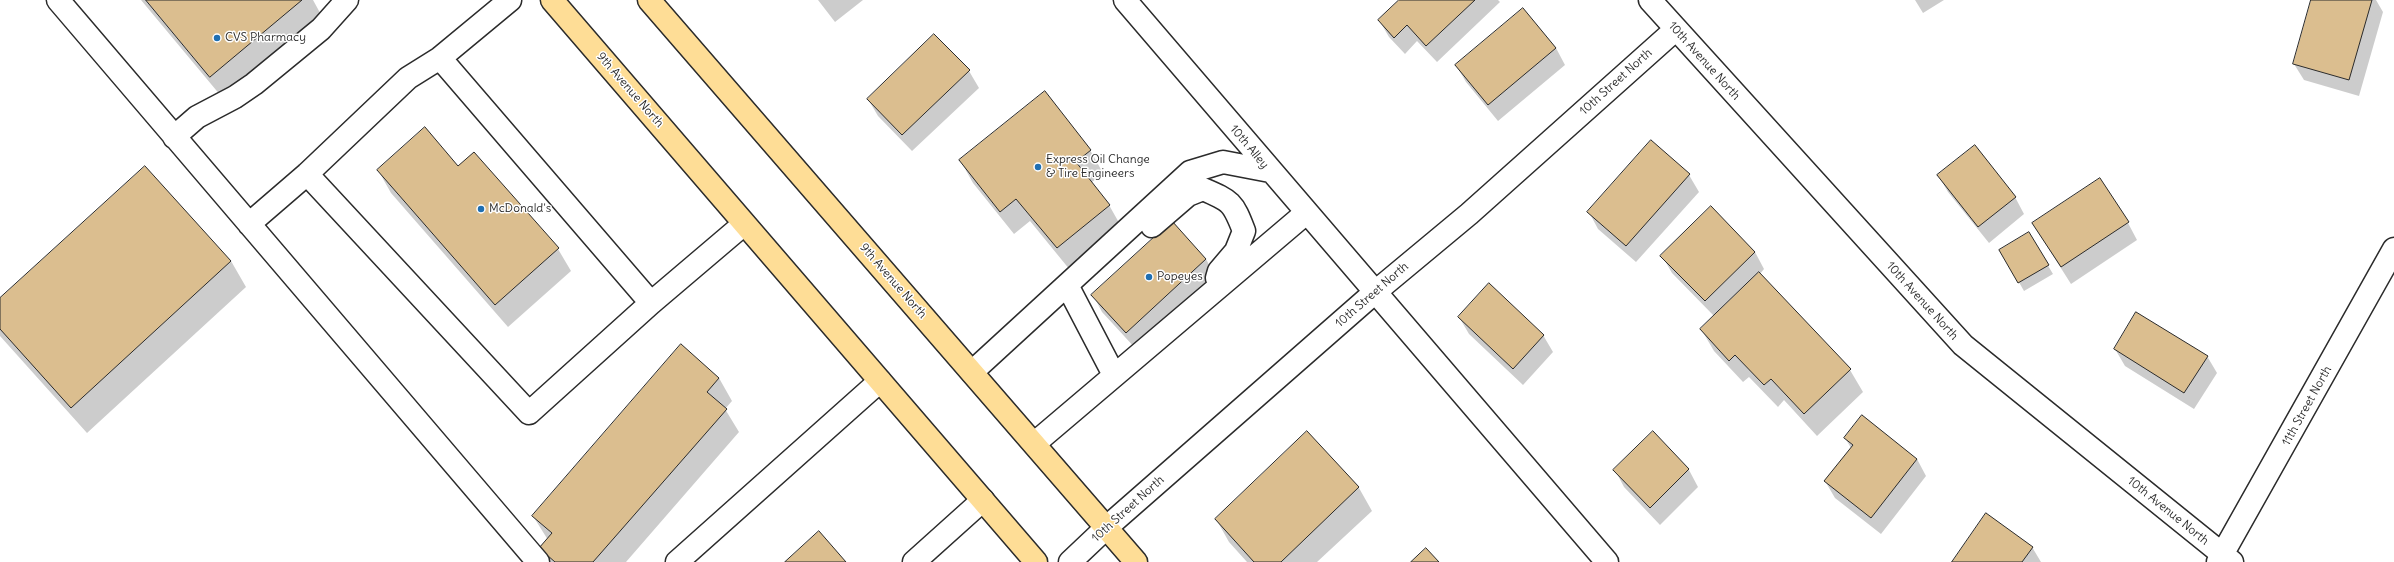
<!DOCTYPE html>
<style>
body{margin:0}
canvas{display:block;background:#fff}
</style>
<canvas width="2394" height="562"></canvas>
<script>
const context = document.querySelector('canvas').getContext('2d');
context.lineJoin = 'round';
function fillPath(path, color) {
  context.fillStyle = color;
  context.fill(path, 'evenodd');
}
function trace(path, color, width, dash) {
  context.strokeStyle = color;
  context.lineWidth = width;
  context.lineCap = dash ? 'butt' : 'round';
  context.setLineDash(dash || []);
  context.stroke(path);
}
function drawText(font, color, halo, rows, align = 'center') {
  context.font = font + ' Delius,sans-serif';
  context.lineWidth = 3;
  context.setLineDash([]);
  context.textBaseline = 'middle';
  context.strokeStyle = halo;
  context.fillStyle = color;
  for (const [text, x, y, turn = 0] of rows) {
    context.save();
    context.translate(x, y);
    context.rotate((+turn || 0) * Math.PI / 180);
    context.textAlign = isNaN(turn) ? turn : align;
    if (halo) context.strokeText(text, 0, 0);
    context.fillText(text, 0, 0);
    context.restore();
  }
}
const shadow = new Path2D(`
 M141 0H313L324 20 226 102Z
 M818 0H863L835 22Z
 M1400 0H1498L1500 2 1437 62 1417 41 1405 54 1389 37 1379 20Z
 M1915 0H1944L1923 13Z
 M2312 0H2376L2383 12 2359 96 2304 80 2294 64Z
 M1523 9 1556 48 1565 65 1498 121 1466 82 1456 65Z
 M969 71 979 88 912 151 878 116 868 99Z
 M1651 141 1689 175 1699 192 1636 262 1598 229 1589 212Z
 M1090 150 1103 173 1091 183 1109 205 1122 228 1070 270 1030 221 1014 234 973 183 960 160Z
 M458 167 558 249 571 271 508 327 391 193 378 170Z
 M1938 175 2015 197 2024 214 1989 243 1948 192Z
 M2128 223 2137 240 2071 284 2033 224Z
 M2029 234 2053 274 2024 291 2001 251Z
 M1755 252 1764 269 1760 274 1850 370 1863 392 1817 436 1784 400 1778 407 1749 377 1743 382 1714 351 1701 329 1714 316 1672 273 1662 256Z
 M1206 259 1215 276 1136 349 1102 312 1093 295Z
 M231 261 246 287 87 433 0 336V300Z
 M1459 317 1543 335 1553 352 1523 385 1469 334Z
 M2115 349 2207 356 2217 373 2194 409 2125 366Z
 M719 378 732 401 725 409 739 432 626 562H549L540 548 548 540 533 516Z
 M1653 432 1689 470 1698 487 1660 525 1624 487 1615 470Z
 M1307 433 1359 488 1372 511 1317 562H1247L1229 542 1216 519Z
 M1845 438 1917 459 1926 476 1881 534 1835 498 1825 481 1851 448Z
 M2032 547 2041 562H1953Z`);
const building = new Path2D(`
 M146 0H302L210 77Z
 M1399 0H1475L1426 46 1407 25 1394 38 1378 20Z
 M2311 0H2372L2349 80 2293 64Z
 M1523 8 1556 48 1488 105 1455 65Z
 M934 34 970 70 902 135 867 99Z
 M1045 91 1091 150 1076 162 1110 205 1057 248 1016 199 1000 212 959 160Z
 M425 127 458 166 474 152 559 248 495 305 377 170Z
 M1651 140 1690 174 1626 246 1587 212Z
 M1975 145 2016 197 1978 227 1937 175Z
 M145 166 231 261 71 408 0 329V298Z
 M2100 178 2129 222 2061 267 2032 223Z
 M1711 206 1755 252 1705 301 1660 256Z
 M1172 221 1206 259 1126 333 1091 295Z
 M2029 232 2049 265 2018 283 1999 250Z
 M1759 272 1851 369 1804 414 1771 379 1764 385 1735 355 1729 361 1700 329Z
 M1489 283 1544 335 1513 369 1458 317Z
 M2136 312 2208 356 2184 393 2114 349Z
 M681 344 719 378 707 392 727 409 593 562H555L539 548 552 533 532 516Z
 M1862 415 1917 459 1871 518 1824 481 1853 445 1844 438Z
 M1307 431 1359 487 1281 562H1254L1215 519Z
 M1653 431 1689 469 1650 508 1613 470Z
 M1986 513 2033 547 2022 562H1952Z
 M819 531 846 562H785Z
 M1426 548 1439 562H1411Z`);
const minor = new Path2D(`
 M58 0 538 562
 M1125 0 1607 562
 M1650 0 1963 345 2232 562
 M440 58 651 303
 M174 137 197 117 235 97 254 84 321 29 347 0
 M307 174 529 413 651 303 744 224
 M249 224 307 174 408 78 440 58 510 0
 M1152 226 1188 195 1203 189C1231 201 1233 202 1244 231L1236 251 1219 271 1217 278
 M1067 285 1114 375
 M972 372 1190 172 1223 162 1270 171
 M1035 443 1306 213
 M677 562 880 381
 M914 562 983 500
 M1070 562 1107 527 1374 293 1469 214 1675 30
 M2218 562 2394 249`);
const major = new Path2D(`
 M552 0 1036 562
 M649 0 1136 562`);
const markers = [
 [217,38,4,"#1f6fb2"],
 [1038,167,4,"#1f6fb2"],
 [481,209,4,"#1f6fb2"],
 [1149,277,4,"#1f6fb2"]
];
const poiNames = [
 ["CVS Pharmacy",225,38],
 ["Express Oil Change",1046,160],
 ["& Tire Engineers",1046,174],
 ["McDonald's",489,209],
 ["Popeyes",1157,277]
];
const streetNames = [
 ["10th Avenue North",1704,61,48],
 ["10th Street North",1616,82,-42],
 ["9th Avenue North",630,90,49],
 ["10th Alley",1249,147,50],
 ["9th Avenue North",893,281,49],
 ["10th Street North",1372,295,-41],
 ["10th Avenue North",1922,301,48],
 ["11th Street North",2307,406,-61],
 ["10th Street North",1128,509,-42],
 ["10th Avenue North",2168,511,39]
];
fillPath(shadow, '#0003');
fillPath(building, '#dbbe8f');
trace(building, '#2b2b2b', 1);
trace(minor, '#2b2b2b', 25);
trace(major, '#2b2b2b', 25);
trace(minor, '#fff', 22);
trace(major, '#fedd96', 22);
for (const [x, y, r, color] of markers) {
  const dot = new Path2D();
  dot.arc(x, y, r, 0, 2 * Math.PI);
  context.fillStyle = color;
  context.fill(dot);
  trace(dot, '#fff', 1.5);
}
drawText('12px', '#2b2b2b', '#fff', poiNames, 'left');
drawText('12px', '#2b2b2b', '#fff', streetNames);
</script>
